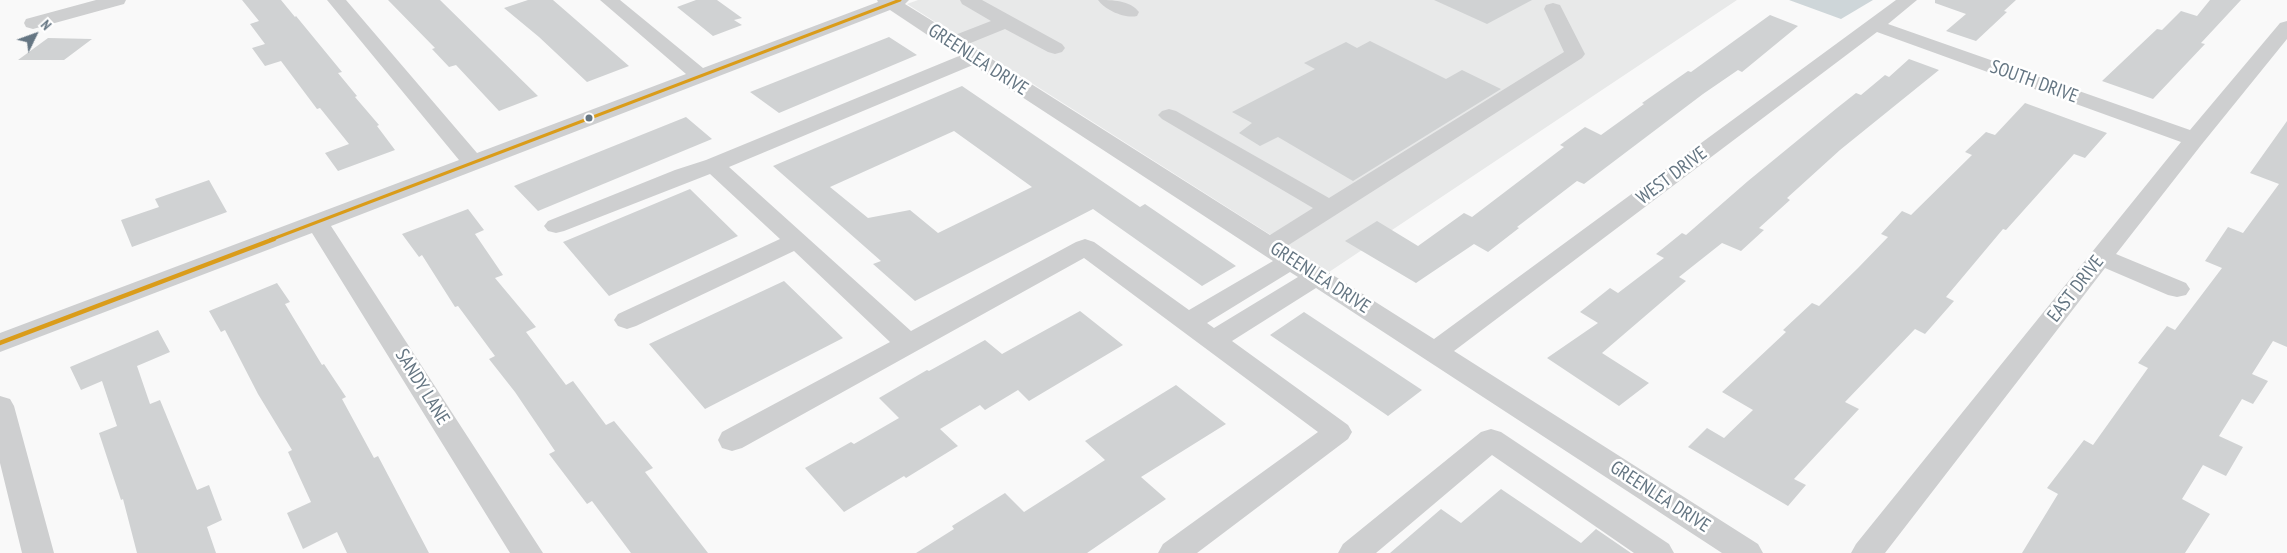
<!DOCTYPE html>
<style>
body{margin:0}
#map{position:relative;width:2287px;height:553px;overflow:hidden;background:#f9f9f9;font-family:"PT Sans Narrow",sans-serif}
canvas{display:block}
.north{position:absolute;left:10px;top:10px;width:50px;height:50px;-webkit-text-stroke:4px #fff;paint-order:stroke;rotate:48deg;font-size:14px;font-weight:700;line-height:20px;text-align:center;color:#657683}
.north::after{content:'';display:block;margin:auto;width:18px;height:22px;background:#657683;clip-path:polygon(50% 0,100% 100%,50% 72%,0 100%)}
</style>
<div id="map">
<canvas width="2287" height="553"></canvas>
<div class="north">N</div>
</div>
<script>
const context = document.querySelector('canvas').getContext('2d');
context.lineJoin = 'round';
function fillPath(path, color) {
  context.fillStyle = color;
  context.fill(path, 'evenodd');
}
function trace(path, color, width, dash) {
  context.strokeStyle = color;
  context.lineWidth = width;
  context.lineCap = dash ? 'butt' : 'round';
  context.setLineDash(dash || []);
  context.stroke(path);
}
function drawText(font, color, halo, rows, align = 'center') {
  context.font = font + ' "PT Sans Narrow",sans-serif';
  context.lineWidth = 5;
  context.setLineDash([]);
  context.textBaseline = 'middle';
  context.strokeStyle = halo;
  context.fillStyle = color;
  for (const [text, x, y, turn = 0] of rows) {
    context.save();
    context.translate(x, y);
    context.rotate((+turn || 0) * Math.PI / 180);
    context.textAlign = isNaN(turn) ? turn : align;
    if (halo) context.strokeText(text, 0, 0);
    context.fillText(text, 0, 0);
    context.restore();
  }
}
const built = new Path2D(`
 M918 0H1737L1329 272 907 4Z`);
const water = new Path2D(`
 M1789 0H1873L1841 19Z`);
const building = new Path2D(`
 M242 0H281L295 17 296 16 342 72 338 73 357 96 355 97 379 125 377 126 395 150 338 171 325 153 349 144 320 108 317 109 281 61 265 66 252 48 265 44 250 24 259 21Z
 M388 0H440L538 96 499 111 456 65 449 67 432 49 435 48Z
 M528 0H553L629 66 587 82 539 37 504 8Z
 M696 0H717L742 18 734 20 742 25 713 36 677 7Z
 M1434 0H1532L1487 24Z
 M1935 0H2016L2004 11 2007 12 1976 41 1946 31 1966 14 1935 3Z
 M2210 0H2241L2201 43 2205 44 2153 99 2102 81 2157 29 2162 30 2181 11 2197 16Z
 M1770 15 1798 26 1742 72 1738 70 1703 94 1584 184 1577 181 1517 227 1519 228 1488 252 1474 244 1416 283 1345 241 1377 221 1418 246 1464 213 1472 217 1564 147 1560 145 1585 127 1601 135 1644 104 1642 103 1688 71 1691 72Z
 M889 37 917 55 779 113 750 92Z
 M48 38 92 39 64 60H18Z
 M1370 41 1446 79 1462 70 1501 89 1353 181 1278 137 1260 146 1239 133 1252 123 1232 112 1315 69 1304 63 1346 42 1357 48Z
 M1909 59 1939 70 1840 150 1787 198 1790 200 1759 228 1764 230 1741 251 1722 243 1679 277 1686 281 1602 353 1649 383 1619 406 1547 358 1598 323 1580 312 1610 288 1618 293 1664 258 1656 254 1682 233 1686 235 1748 181 1837 108 1856 93 1861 95 1885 75 1889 77Z
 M962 86 1140 207 1145 204 1236 266 1202 286 1093 209 915 301 873 264 881 261 773 166ZM954 131 1032 187 938 233 910 210 868 218 830 187Z
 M2025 103 2107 133 2085 158 2074 154 2006 230 2003 229 1946 297 1954 301 1925 334 1915 329 1845 402 1859 409 1794 479 1806 485 1788 506 1688 447 1707 428 1724 438 1753 410 1722 392 1786 332 1783 330 1812 303 1819 306 1858 268 1888 237 1881 234 1902 211 1911 215 1972 155 1965 152 1986 132 1995 135Z
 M686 117 712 139 538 211 514 186Z
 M2287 121V347L2273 341 2252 374 2268 381 2253 404 2242 399 2219 436 2243 447 2226 476 2203 465 2182 499 2210 514 2185 553H2022L2058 494 2047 488 2084 440 2093 445 2148 368 2138 363 2167 326 2175 330 2222 268 2205 261 2228 227 2243 233 2279 184 2250 173Z
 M209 180 227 212 132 247 121 220 159 207 155 199Z
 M690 189 738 236 609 296 563 242Z
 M468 209 484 230 475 234 503 275 495 278 536 327 526 332 566 385 573 381 606 425 614 421 653 468 645 472 708 553H631L592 501 587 504 549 454 555 451 515 392 489 359 495 356 458 306 455 307 422 255 419 257 402 234Z
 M784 281 843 338 705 409 649 344Z
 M277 283 290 302 285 304 322 365 324 364 346 397 342 399 374 458 378 456 429 553H347L337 532 303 549 287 513 311 502 288 452 292 450 258 394 225 330 221 332 209 311Z
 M1080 311 1123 345 1029 401 1018 390 985 410 980 405 940 429 958 446 906 478 904 476 844 512 805 468 851 442 854 444 899 418 879 398 927 370 929 371 985 340 1002 354Z
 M1304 312 1422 390 1388 416 1270 335Z
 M158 330 170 352 137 366 150 404 160 400 197 490 209 485 222 520 207 527 216 553H137L123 499 121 500 99 433 117 426 102 381 81 390 70 367Z
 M1176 385 1226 424 1141 477 1166 499 1087 553H916L954 529 952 526 1005 493 1024 512 1068 484 1105 460 1085 441Z
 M1501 489 1581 543 1596 529 1631 553H1390L1441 509 1461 523Z`);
const minor = new Path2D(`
 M96 0H126L124 4 33 29 26 27 24 23 26 19Z
 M327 0H346L477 153 686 74 600 0H620L703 68 878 2 877 0H909L905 4 955 35 991 21 962 4 960 0H982L1062 44 1065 48 1062 52 1055 54 1048 52 1005 29 968 44 1270 235 1313 208 1162 119 1158 115 1162 111 1169 109 1176 111 1329 198 1564 52 1544 9 1546 5 1553 3 1560 5 1585 54 1582 58 1287 246 1434 339 1896 0H1917L1888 24 2190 130 2280 23 2287 21V39L2202 144 2116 254 2186 283 2190 289 2186 295 2177 297 2168 295 2105 268 1885 553H1851L1856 544 2181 142 1877 32 1454 351 1758 544 1763 553H1722L1316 288 1232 341 1348 425 1352 432 1348 439 1197 553H1158L1163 544 1318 432 1084 258 742 448 732 451 722 448 718 440 722 432 890 342 794 251 636 326 627 329 618 326 614 320 618 314 780 239 710 174 564 231 556 233 548 231 544 226 548 221 675 170 706 160 959 56 890 10 331 226 543 553H510L312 233 0 352V333L459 160ZM973 65 1273 261 1189 310 1094 242 1085 239 1076 242 911 331 729 167ZM1290 272 1298 277 1214 328 1207 323Z
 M1098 0C1112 0 1130 0 1139 12L1137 16C1125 19 1105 10 1098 0Z
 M0 396 10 399 14 406 54 553H22L0 463Z
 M1491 429 1501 432 1669 544 1674 553H1634L1492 455 1376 553H1338L1343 544 1481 432Z`);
const bus1Far1 = new Path2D(`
 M270 240 900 0`);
const bus1 = new Path2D(`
 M0 343 274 239`);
const markers = [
 [589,118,4.5,"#657683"]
];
const streetNames = [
 ["GREENLEA DRIVE",978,60,33],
 ["SOUTH DRIVE",2034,82,20],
 ["WEST DRIVE",1672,176,-37],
 ["GREENLEA DRIVE",1320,278,33],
 ["EAST DRIVE",2076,289,-52],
 ["SANDY LANE",422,387,58],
 ["GREENLEA DRIVE",1660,497,33]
];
fillPath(built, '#e8e9e9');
fillPath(water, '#ced6d9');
fillPath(building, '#d0d2d3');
fillPath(minor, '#cecfd0');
trace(bus1Far1, '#da9c1a', 3);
trace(bus1, '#da9c1a', 4.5);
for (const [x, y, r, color] of markers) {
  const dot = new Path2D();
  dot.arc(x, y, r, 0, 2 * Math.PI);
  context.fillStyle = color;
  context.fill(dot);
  trace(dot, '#fff', 2);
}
drawText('19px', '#657683', '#fff', streetNames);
</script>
